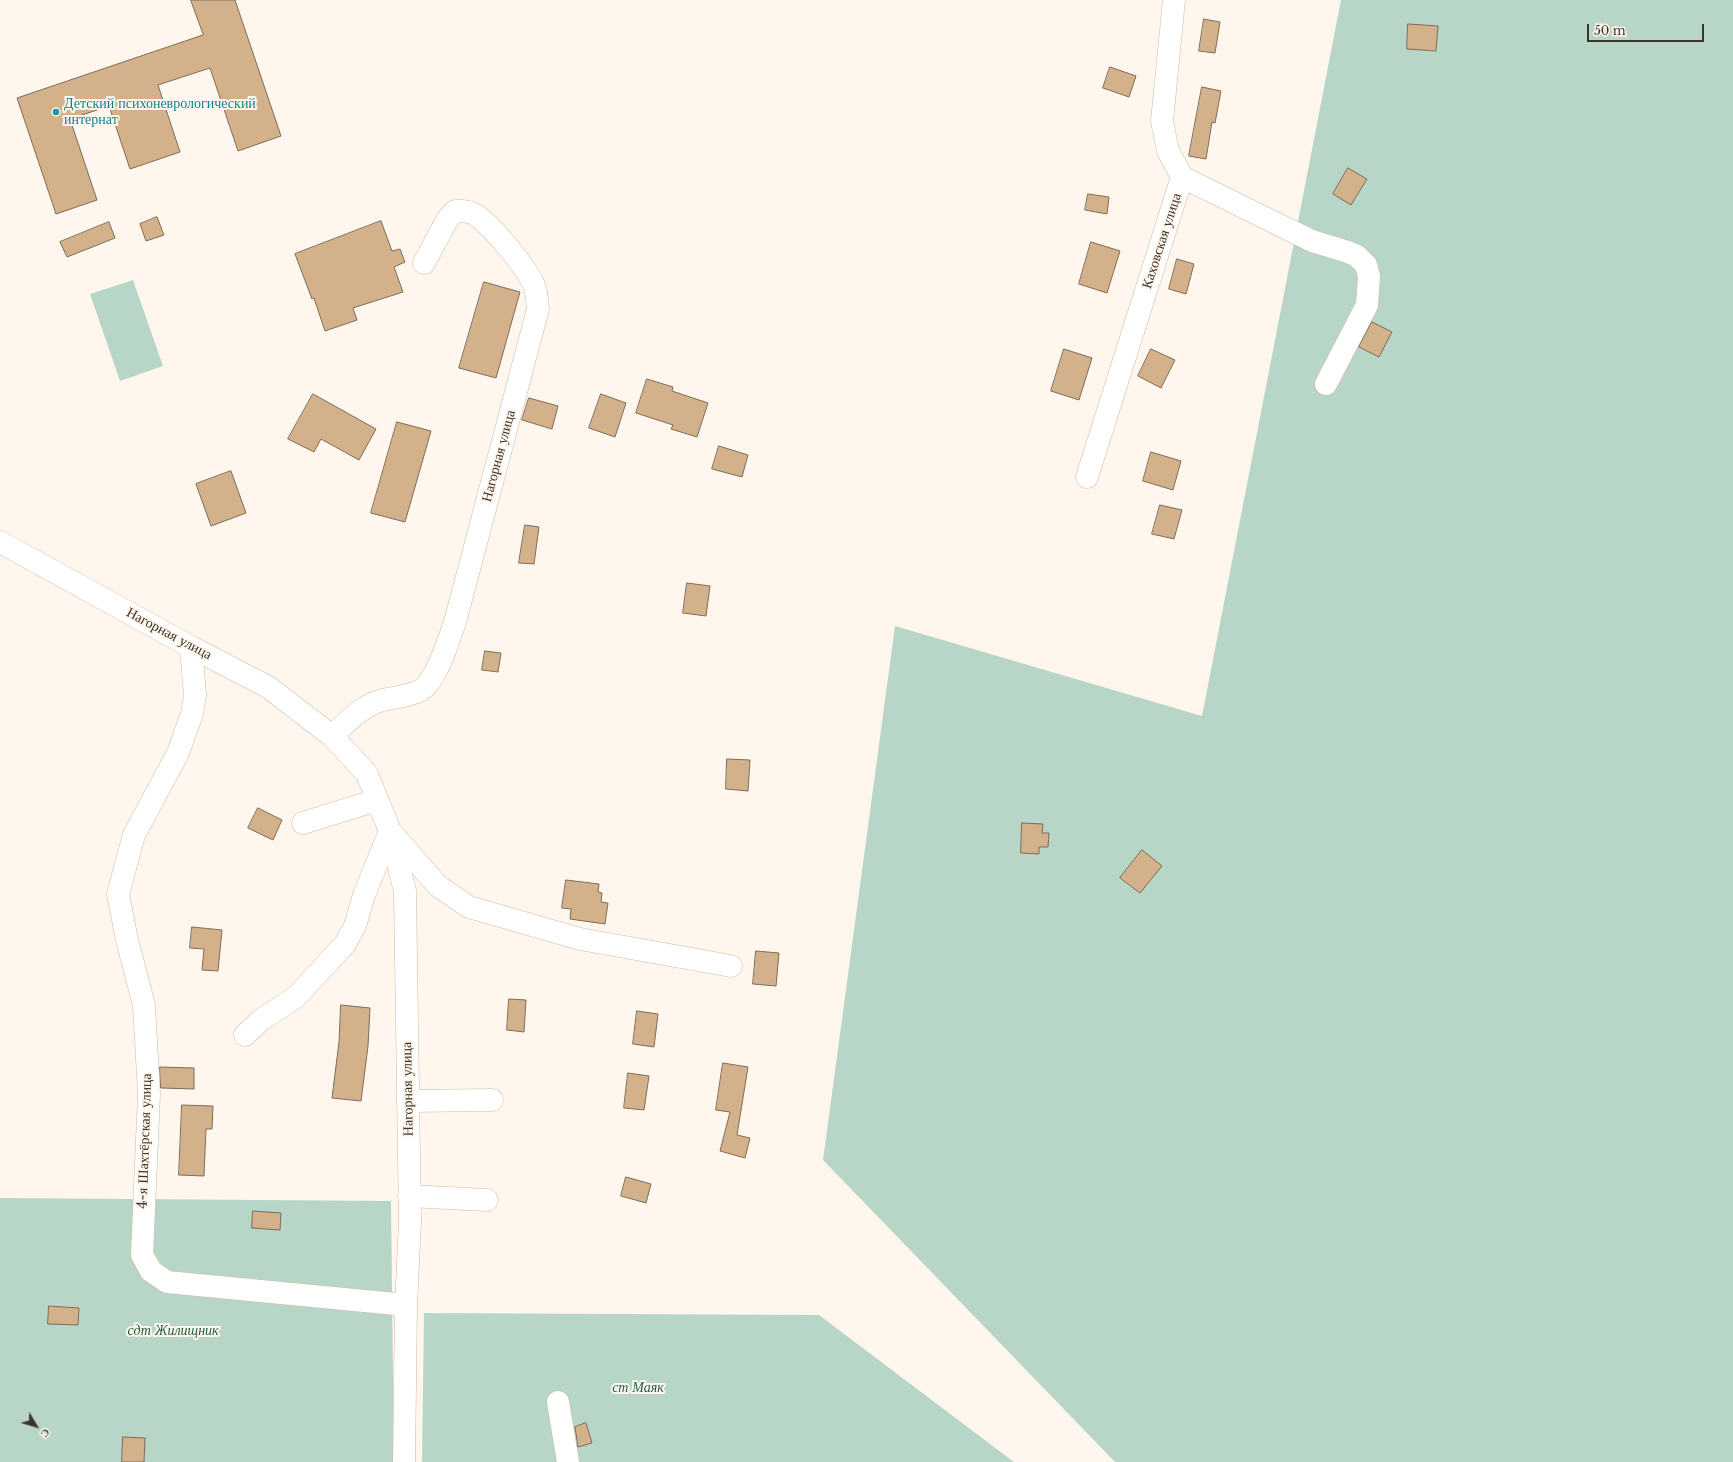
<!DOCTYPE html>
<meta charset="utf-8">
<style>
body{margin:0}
#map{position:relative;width:1733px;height:1462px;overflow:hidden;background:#fff7ed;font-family:"Libre Baskerville",serif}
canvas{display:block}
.north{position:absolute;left:16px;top:1406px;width:40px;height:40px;-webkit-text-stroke:3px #fff7ed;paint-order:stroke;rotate:128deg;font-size:11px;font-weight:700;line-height:16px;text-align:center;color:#3c342b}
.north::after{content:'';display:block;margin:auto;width:14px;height:18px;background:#3c342b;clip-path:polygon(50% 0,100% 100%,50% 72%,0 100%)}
.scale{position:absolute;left:1587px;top:24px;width:117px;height:18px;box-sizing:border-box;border:2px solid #3c342b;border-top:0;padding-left:5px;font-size:12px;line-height:14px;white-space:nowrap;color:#3c342b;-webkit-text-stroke:3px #fff7ed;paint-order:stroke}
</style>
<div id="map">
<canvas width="1733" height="1462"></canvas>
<div class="north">С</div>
<div class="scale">50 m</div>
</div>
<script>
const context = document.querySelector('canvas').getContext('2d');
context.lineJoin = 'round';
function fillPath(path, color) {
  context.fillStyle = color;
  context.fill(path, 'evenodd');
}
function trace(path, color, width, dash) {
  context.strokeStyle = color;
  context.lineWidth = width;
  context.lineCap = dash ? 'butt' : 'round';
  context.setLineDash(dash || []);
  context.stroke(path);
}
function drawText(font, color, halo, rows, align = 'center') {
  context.font = font + ' "Libre Baskerville",serif';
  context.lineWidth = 4;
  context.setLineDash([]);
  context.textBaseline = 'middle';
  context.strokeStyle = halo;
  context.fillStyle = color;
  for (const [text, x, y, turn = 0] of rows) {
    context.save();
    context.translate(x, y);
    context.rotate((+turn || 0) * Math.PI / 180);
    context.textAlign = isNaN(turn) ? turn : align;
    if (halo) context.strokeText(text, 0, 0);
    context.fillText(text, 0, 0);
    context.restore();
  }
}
const green = new Path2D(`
 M1341 0H1733V1462H1115L823 1160 895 626 1202 716Z
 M133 280 163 366 120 381 90 294Z
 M0 1198 391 1201 394 1462H0Z
 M424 1313 819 1315 1014 1462H422Z`);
const building = new Path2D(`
 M191 0H235L281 136 238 151 210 68 158 85 180 152 130 169 109 106 70 119 97 200 56 214 17 98 203 35Z
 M1204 19 1220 22 1215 53 1199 51Z
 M1408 24 1438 26 1436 51 1407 49Z
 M1110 67 1136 76 1129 97 1103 88Z
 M1202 87 1221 91 1215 123 1212 122 1206 159 1189 156Z
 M1348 168 1367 179 1351 205 1333 194Z
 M1088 194 1109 197 1107 214 1085 210Z
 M157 217 164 235 146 241 140 224Z
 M381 221 392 251 400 249 405 262 394 267 403 292 353 308 357 320 325 331 314 298 312 299 295 254Z
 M109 222 115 238 67 257 60 242Z
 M1091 242 1120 251 1107 293 1079 284Z
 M1177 259 1194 264 1186 294 1169 289Z
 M484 282 520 292 496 378 459 368Z
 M1372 322 1392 332 1379 357 1359 347Z
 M1064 349 1092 358 1079 400 1051 391Z
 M1151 349 1175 360 1161 388 1138 376Z
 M647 379 673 387 672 391 708 403 697 437 671 429 673 425 636 413Z
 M313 394 376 429 359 460 321 439 314 452 288 439Z
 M601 394 626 403 615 437 589 428Z
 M529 398 558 406 552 429 522 420Z
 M397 422 431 431 405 522 371 513Z
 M719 446 748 455 742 477 712 469Z
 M1151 452 1181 461 1173 490 1143 481Z
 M231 471 246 513 211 526 196 484Z
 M1160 505 1182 510 1174 539 1152 534Z
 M525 525 539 527 534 564 519 563Z
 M687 583 710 586 706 616 683 613Z
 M485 651 501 653 498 672 482 670Z
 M727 759 750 760 748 791 726 789Z
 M258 808 282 820 273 840 248 828Z
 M1022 823 1043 824 1042 833H1049L1048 847H1039V854L1021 853Z
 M1142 850 1162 866 1140 893 1120 878Z
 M566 880 599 884 598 892 602 893 601 902 608 903 605 924 570 919 571 909 562 908Z
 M192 927 222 930 218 971 202 970 204 949 190 948Z
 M756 951 779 953 776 986 753 984Z
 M509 999 526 1000 524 1032 507 1030Z
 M341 1005 370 1008 368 1046 361 1101 332 1098 339 1042Z
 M637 1011 658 1014 654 1047 633 1044Z
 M723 1063 748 1067 737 1135 750 1138 745 1158 720 1151 730 1112 716 1110Z
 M160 1067 194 1068V1089L161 1088Z
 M628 1073 649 1076 644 1110 624 1108Z
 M182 1105 213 1106 212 1129H206L204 1176 179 1175Z
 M626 1177 651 1184 646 1203 621 1196Z
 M253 1211 281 1213 280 1230 252 1228Z
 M49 1306 79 1308 78 1325 48 1324Z
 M586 1423 592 1443 578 1447 575 1427Z
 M123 1437 145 1438 144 1462H122Z`);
const minor = new Path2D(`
 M1182 177 1312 241 1348 252 1357 256 1366 265 1369 276 1367 305 1326 384
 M1087 477 1182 177 1168 151 1162 121 1174 0
 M191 647 195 695 192 714 178 753 134 835 118 894 127 940 144 1005 149 1094 142 1255 151 1271 167 1282 406 1305
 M332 736C346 723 361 707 379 701 392 697 409 697 421 690 437 680 449 639 455 622L538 309C537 302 537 294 535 288 529 270 489 221 472 213 466 211 461 210 455 211L447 220 424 263
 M303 823 377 800
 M245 1035 261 1020 296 997 345 944 355 926 364 895 390 831 438 886 469 907 580 939 731 966
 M408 1101 492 1100
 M409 1196 487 1200
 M558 1402 568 1462`);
const major = new Path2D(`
 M0 542 191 647 268 687 332 736 367 774 390 831 405 891 410 1222 406 1305 404 1462`);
const markers = [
 [56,112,4,"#0f9aa8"]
];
const cultureNames = [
 ["Детский психоневрологический",64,104],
 ["интернат",64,120]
];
const streetNames = [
 ["Каховская улица",1162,241,-72],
 ["Нагорная улица",499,456,-75],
 ["Нагорная улица",169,634,28],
 ["Нагорная улица",408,1089,-91],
 ["4-я Шахтёрская улица",145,1141,-88]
];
const parkNames = [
 ["сдт Жилищник",173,1331],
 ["ст Маяк",638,1388]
];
fillPath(green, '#b7d6c7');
fillPath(building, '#d2b18b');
trace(building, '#7e6c58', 1);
trace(minor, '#cebaa4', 23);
trace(major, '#cebaa4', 23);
trace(minor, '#fff', 22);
trace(major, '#fff', 22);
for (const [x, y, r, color] of markers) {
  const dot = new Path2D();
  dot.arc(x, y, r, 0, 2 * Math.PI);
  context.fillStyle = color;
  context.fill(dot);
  trace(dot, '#fff7ed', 1.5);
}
drawText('14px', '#0d838f', '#fff7ed', cultureNames, 'left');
drawText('14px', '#3c342b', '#fff7ed', streetNames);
drawText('italic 14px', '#1e5d45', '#fff7ed', parkNames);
</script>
